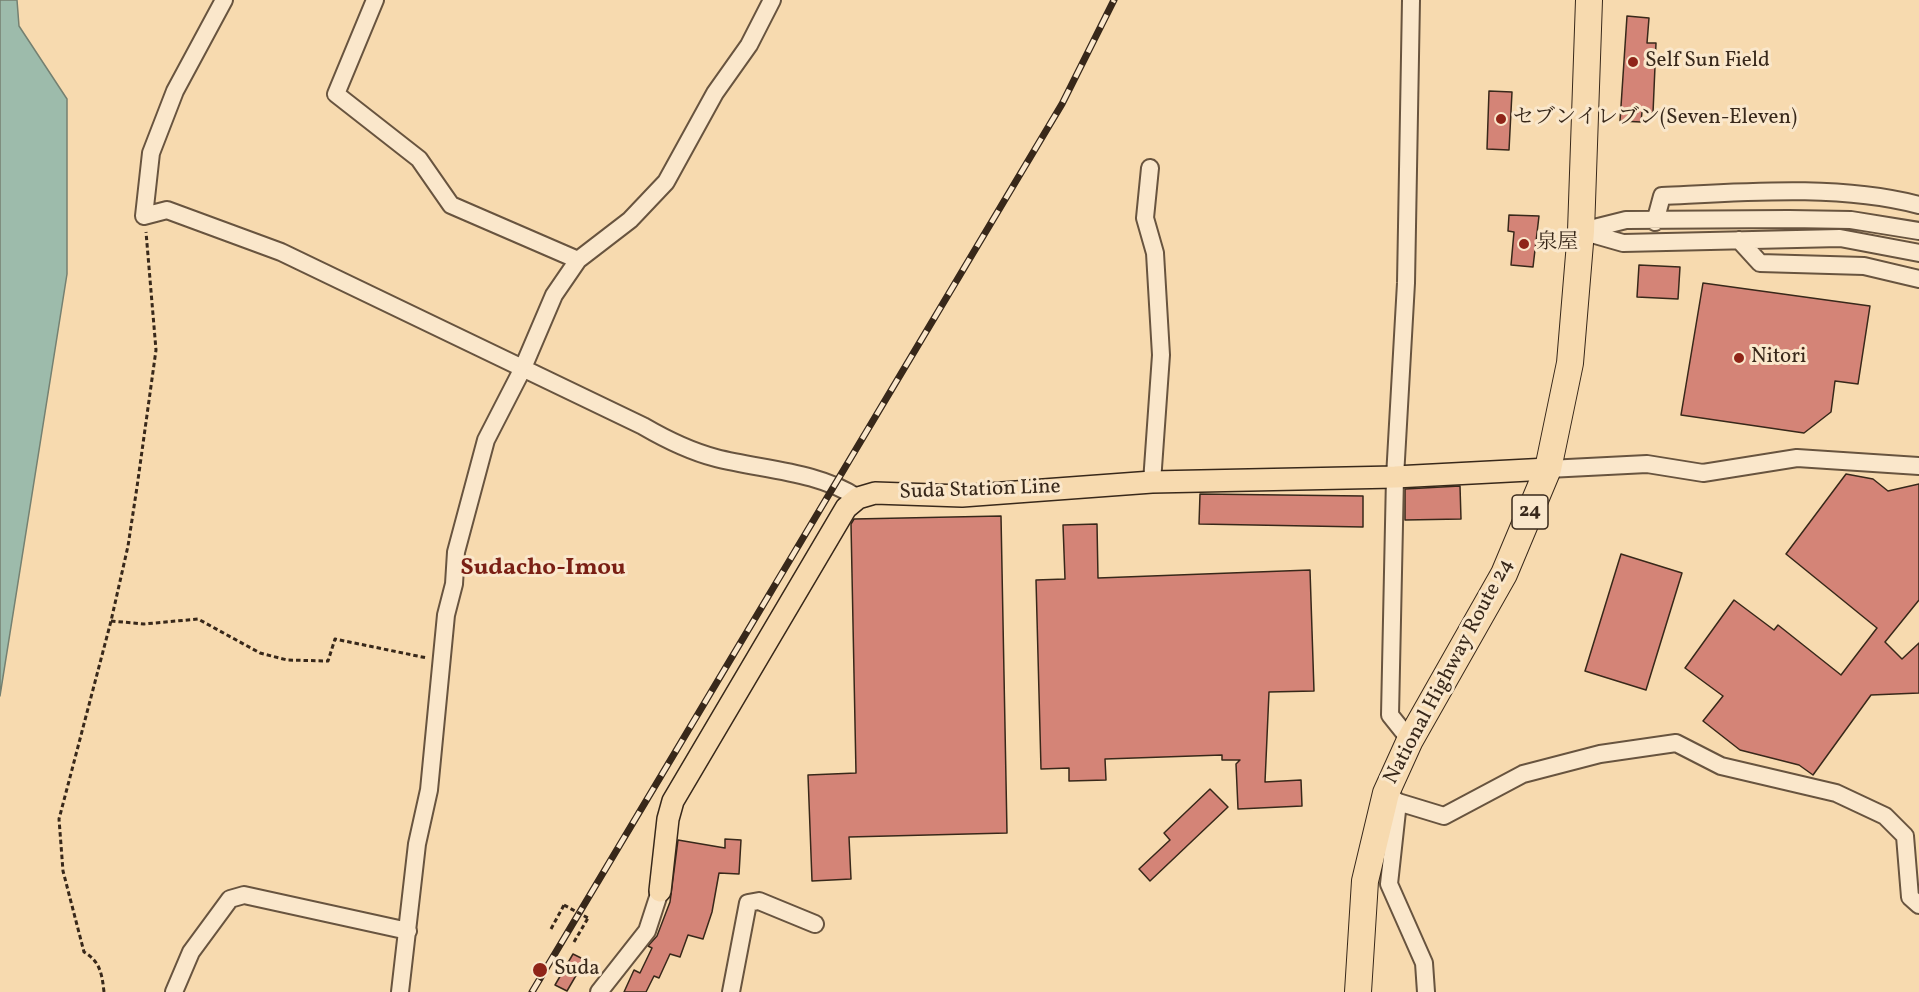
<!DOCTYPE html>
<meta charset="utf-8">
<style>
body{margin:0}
canvas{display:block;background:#f7daaf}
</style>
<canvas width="1919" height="992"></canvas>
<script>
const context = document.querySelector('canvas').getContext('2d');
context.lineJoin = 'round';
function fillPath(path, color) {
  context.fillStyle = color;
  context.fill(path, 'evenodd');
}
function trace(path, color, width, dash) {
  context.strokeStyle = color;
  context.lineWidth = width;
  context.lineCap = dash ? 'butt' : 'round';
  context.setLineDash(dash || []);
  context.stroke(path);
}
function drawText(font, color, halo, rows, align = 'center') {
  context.font = font + ' Vollkorn,"Noto Serif JP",serif';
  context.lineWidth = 6;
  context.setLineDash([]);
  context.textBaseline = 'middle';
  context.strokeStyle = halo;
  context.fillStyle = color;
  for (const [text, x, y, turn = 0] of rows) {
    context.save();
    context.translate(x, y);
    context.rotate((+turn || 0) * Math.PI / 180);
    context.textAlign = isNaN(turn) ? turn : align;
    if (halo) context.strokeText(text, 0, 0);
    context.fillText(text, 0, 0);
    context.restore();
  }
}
const water = new Path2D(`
 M0 0H17L19 26 67 99V274L0 696Z`);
const building = new Path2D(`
 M1627 16 1649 18 1647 43H1656L1653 113 1642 112 1641 122 1620 121Z
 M1489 91 1512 92 1509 150 1487 149Z
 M1509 215 1539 216 1533 267 1511 265 1514 232 1508 231Z
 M1639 265 1680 267 1678 299 1637 297Z
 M1703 283 1870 306 1858 384 1835 381 1831 412 1804 433 1681 415Z
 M1846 474 1873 479 1888 491 1919 484V600L1885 642 1902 659 1919 643V693L1871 695 1813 775 1799 765 1740 750 1703 721 1723 696 1685 668 1734 600 1774 630 1778 625 1841 675 1877 628 1786 554Z
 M1460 486 1461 519 1405 520V489Z
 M1200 494 1363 496V527L1199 524Z
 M1001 516 1007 833 849 837 851 879 812 881 808 775 856 773 851 524 854 519Z
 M1097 524 1098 578 1310 570 1314 691 1269 692 1265 782 1301 780 1302 806 1238 809 1236 764 1240 760H1222V755L1105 759 1106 780 1069 781V768L1041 769 1036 580 1065 579 1063 525Z
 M1621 554 1682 573 1646 690 1585 671Z
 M1210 789 1228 807 1150 881 1139 869 1170 840 1164 833Z
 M725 839 741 840 739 874 719 873 712 912 703 939 688 935 680 957 670 954 659 978 654 976 646 992H624L634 970 640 973 652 948 648 946 657 936 670 902 678 840 725 848Z
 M573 954 585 960 567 991 555 985Z`);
const path = new Path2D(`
 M111 621 144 624 198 619 260 653 287 660 328 661 335 639 427 658
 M551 929 564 905
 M574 942 588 918
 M104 992C102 974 100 961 84 952L63 871 59 819 111 621 128 546 137 487 156 350 146 232`);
const minor = new Path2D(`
 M224 0 175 91 151 153 144 216 167 210 281 252 643 426C667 440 689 451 716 458 763 470 817 471 858 498
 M375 0 336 94 419 159 451 205 578 260
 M1150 168 1145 218 1155 253 1161 355 1152 482
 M1655 222 1662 196C1744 192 1839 184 1919 205
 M1581 231 1623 243 1840 238 1919 253
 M1582 231 1626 220 1789 219 1851 220 1919 231
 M1739 240 1760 263 1864 266 1919 279
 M1548 469 1647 464 1703 473 1797 458 1919 466
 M1410 740 1390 715 1395 477 1406 283 1411 0
 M1389 795 1398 802 1389 884 1424 963 1426 992
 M1398 802 1444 816 1523 774 1600 754 1676 743 1721 766 1836 793 1885 816 1905 836 1910 897 1919 905
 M174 992 191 952 230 899 244 895 408 931
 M400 992 417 844 429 790 446 615 454 584 456 552 486 440 522 370 554 295 578 260 630 220 666 182 715 93 749 45 772 0
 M599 992 647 931 660 891
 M731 992 748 903 759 901 815 924`);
const major = new Path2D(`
 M660 891 668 819 673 801 846 508 858 498 875 493 962 496 1152 482 1395 477 1548 469`);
const highway = new Path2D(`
 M1358 992 1365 881 1386 793 1410 740 1504 574 1548 469 1570 363 1581 231 1589 0`);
const rail = new Path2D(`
 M532 992 1062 104 1114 0`);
const pathBridge = new Path2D(`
 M564 905 588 918`);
const markers = [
 [1633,62,6,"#8f2418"],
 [1501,119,6,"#8f2418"],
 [1524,244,6,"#8f2418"],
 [1739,358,6,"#8f2418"],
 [540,970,8,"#8f2418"]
];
const shields = [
 [1530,512,36]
];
const shieldNames = [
 ["24",1530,512]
];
const poiNames = [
 ["Self Sun Field",1645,62],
 ["セブンイレブン(Seven-Eleven)",1513,119],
 ["泉屋",1536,244],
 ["Nitori",1751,358],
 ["Suda",554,970]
];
const streetNames = [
 ["Suda Station Line",980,491,-2],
 ["National Highway Route 24",1450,672,-62]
];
const quarterNames = [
 ["Sudacho-Imou",543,570]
];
fillPath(water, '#9dbbab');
trace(water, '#758071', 1.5);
fillPath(building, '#d48477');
trace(building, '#38281a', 1.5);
trace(minor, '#68543f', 20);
trace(major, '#38281a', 24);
trace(highway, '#38281a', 28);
trace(path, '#38281a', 3, [4.5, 3]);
trace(minor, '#fae7cb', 16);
trace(major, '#f7daaf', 21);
trace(highway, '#f7daaf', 26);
trace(rail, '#38281a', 7);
trace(rail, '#fae7cb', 4.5, [14]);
trace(pathBridge, '#38281a', 3, [4.5, 3]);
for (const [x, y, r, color] of markers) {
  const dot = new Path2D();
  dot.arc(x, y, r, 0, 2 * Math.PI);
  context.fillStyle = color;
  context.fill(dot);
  trace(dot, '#fae7cb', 2);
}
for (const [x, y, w] of shields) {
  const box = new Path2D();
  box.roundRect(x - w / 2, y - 17, w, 34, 4.5);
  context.fillStyle = '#fae7cb';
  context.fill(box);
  trace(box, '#38281a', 1.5);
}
drawText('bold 20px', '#38281a', null, shieldNames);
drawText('21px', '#38281a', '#fae7cb', poiNames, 'left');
drawText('21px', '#38281a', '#fae7cb', streetNames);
drawText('bold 24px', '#7a1f14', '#fae7cb', quarterNames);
</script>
